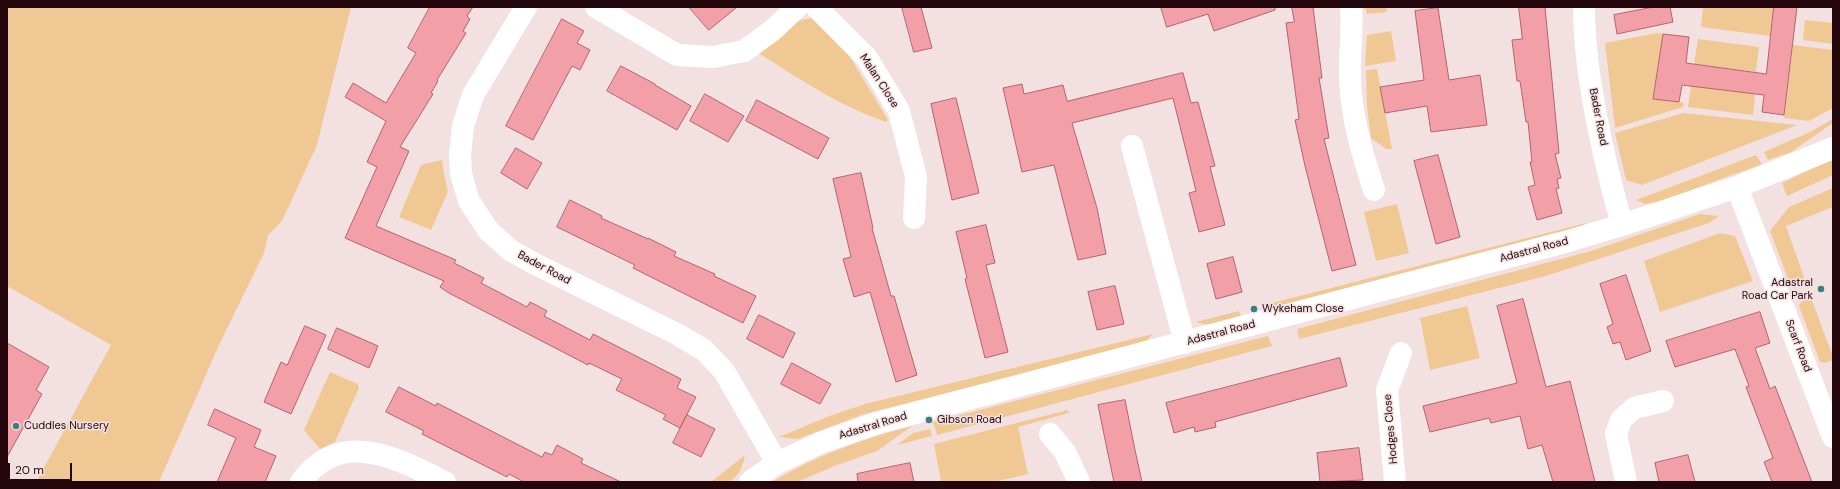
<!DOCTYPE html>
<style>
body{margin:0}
#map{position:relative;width:1840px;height:489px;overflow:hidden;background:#f3e1e2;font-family:"DM Sans",sans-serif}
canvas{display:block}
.frame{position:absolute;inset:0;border:8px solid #24070c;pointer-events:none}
.scale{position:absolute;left:8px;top:463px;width:64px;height:18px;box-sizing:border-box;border:2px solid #24070c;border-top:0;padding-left:5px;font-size:12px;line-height:14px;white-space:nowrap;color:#24070c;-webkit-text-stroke:3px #f3e1e2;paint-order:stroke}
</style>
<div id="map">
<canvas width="1840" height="489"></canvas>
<div class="frame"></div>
<div class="scale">20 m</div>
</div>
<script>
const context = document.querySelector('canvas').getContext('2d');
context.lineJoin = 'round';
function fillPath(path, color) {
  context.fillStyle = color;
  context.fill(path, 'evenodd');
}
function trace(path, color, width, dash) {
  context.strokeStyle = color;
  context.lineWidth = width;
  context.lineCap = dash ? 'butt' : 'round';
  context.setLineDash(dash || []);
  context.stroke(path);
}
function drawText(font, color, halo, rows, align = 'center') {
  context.font = font + ' "DM Sans",sans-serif';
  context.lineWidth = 3;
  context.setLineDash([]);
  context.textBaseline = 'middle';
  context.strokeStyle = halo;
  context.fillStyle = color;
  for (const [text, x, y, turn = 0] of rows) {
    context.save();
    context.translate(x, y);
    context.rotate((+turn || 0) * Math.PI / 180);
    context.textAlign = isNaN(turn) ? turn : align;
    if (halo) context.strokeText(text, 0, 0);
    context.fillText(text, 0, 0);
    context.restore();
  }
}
const green = new Path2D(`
 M7 7H351L317 145 282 221 268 235 264 253 219 345 159 482H36L111 345 7 286Z
 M1365 7H1386L1387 12 1367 14Z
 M1703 7H1774L1770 36 1701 27Z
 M812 18 850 57 888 120 886 122C839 106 798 78 757 52L794 22Z
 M1805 20 1833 23V44L1803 40Z
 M1391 31 1396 61 1365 66 1367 35Z
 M1657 33 1663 34 1653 98 1684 103 1683 107 1615 128 1605 43Z
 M1698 39 1759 47 1756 72 1694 64Z
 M1793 45 1833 50V108L1809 121 1784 118Z
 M1377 69 1392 149H1386L1371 138 1367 106 1366 70Z
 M1691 86 1755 94 1753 115 1688 107Z
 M1683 113 1797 125 1642 185 1626 180 1615 133Z
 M1833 119V123L1791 152 1768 160 1764 152 1810 132Z
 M1756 155 1762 164 1658 202 1645 204 1636 200Z
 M1833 159V175L1787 196 1782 183Z
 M442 160 444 175 448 192 431 230 399 217 421 165Z
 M1833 188V207L1786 226 1805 280 1790 284 1770 231 1789 207Z
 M1397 204 1409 253 1376 261 1364 212Z
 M1700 214 1719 216 1709 223 1546 276 1299 339 1297 329 1591 251Z
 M1586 223 1581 228 1270 309 1268 304Z
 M1720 233 1735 236 1753 281 1660 312 1644 261Z
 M1811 298 1833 357V360L1824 363 1820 362 1799 306 1801 302Z
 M1467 306 1480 358 1430 370 1420 318Z
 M1239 311 1241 317C1226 321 1211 328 1196 322Z
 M1153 334 1144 343 864 414 798 439 779 437 832 415 865 404Z
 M1268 336 1272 346 937 435 933 422Z
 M330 372 358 384 359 388 335 442 320 449 304 430Z
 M1068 410 1069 413 1018 427 1028 474 994 482H941L934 444Z
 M912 426 877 451 837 465 797 482H772C815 456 863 439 912 426Z
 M930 429 932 436 897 445 913 433Z
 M745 455C743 466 739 478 727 482 723 483 715 482 711 482Z`);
const building = new Path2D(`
 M430 7H473L467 16 470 19 463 31 466 33 437 80 438 81 431 93 433 94 400 147 409 151 376 226 456 260 454 263 484 278 481 283 527 307 530 302 538 306 547 311 544 316 590 340 593 334 681 379 677 388 696 397 680 428 663 419 666 415 616 390 622 379 589 363 588 365 449 293 440 287 444 281 345 238 377 167 367 162 386 121 345 97 353 83 386 103 416 53 408 48Z
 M689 7H737L709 30Z
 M902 7H921L932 48 914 52Z
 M1161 7H1275V10L1214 31 1208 14 1167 27Z
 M1292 7H1313L1322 78H1319L1329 138 1324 139 1356 265 1332 271 1305 166 1295 120 1299 119 1286 23 1294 22Z
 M1519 7H1545L1559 153 1555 154 1561 178 1557 179 1559 188 1556 189 1562 213 1537 220 1528 187 1535 185 1530 162H1532L1528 122H1526L1520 81H1517L1512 40 1522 39Z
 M1654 7H1670L1673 22 1617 34 1614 15Z
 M1774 7H1797L1784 115 1762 112 1764 95 1682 85 1679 102 1653 99 1663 34 1689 37 1686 63 1766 74Z
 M1438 8 1449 80 1480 75 1487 125 1431 132 1427 106 1385 113 1380 87 1424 80 1415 11Z
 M562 19 584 31 577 43 590 50 580 70 572 66 533 140 506 126Z
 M621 66 655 84V85L691 106 677 130 607 91Z
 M1183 73 1191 103 1198 102 1215 166 1210 167 1225 225 1199 232 1189 193 1196 191 1173 98 1072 123 1097 208 1106 254 1078 260 1054 165 1022 172 1003 88 1022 84 1024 94 1063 85 1067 101Z
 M705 94 744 116 728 142 690 121Z
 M956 98 979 193 952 200 931 104Z
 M757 100 829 138 818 159 746 121Z
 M516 148 542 163 527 189 501 173Z
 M1438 155 1460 237 1436 244 1414 161Z
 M861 173 873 228H872L891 296H894L917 375 896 382 870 292 854 297 843 259 851 257 833 179Z
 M570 200 602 216 601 218 648 239V238L676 252 674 256 715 274 714 276 756 296 743 323 633 268 635 265 557 227Z
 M986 225 995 263 986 265 1008 352 985 358 965 279 967 278 956 232Z
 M1233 257 1242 292 1216 299 1207 264Z
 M1626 275 1651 351 1626 360 1620 342 1613 344 1607 327 1613 324 1600 284Z
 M1115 286 1124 324 1097 330 1088 292Z
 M1523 299 1546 387 1570 381 1595 482H1553L1542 445 1528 449 1520 416 1491 423 1489 418 1430 432 1423 406 1517 383 1497 306Z
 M1760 312 1770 343 1755 348 1770 389 1775 386 1812 482H1772L1764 462 1773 458 1746 387 1749 386 1735 349 1675 367 1666 341Z
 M759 315 795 333 783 358 747 339Z
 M305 326 326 335 291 414 264 402 281 362 287 365Z
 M337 328 378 346 369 368 328 349Z
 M7 343 49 367 36 390 42 394 7 457Z
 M1340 358 1347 386 1215 422 1216 427 1195 432 1194 427 1174 433 1166 403Z
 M792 363 831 384 820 404 781 384Z
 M399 387 436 406 437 403 542 457 545 452 552 455 557 445 583 459 581 463 621 482H524L509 474 507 477 422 434 424 431 386 412Z
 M1125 400 1135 450 1142 482H1114L1107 449 1098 405Z
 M215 409 261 430 254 447 276 456 265 482H217L236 438 208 425Z
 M687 415 715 429 701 457 673 443Z
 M1359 448 1363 480 1320 482 1317 453Z
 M1688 455 1695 482H1659L1655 463Z
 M910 463 914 482H858L857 474Z`);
const minor = new Path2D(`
 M526 7 473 95 463 126 460 155 461 174 469 201 488 230 510 250 535 264 677 334 704 350 724 371 777 463
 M596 7 677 55 713 57 744 51 773 30 797 7
 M816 7 867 58 899 111 916 177 914 218
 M1351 7C1353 32 1349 56 1350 81 1352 120 1362 153 1374 190
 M1584 7C1584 75 1604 160 1622 225
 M1132 146 1185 343
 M1737 187 1833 437
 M1050 434 1065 452 1079 482
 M301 482C341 427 398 459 445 482
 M750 482 777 463 820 443 877 423 1565 242 1622 225 1737 187 1833 148
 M1395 482 1387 390 1401 353
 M1626 482 1616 434 1621 420 1634 408 1663 401`);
const markers = [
 [1821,289,4,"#38807f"],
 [1254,309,4,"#38807f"],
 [929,420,4,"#38807f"],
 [16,426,4,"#38807f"]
];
const streetNames = [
 ["Malan Close",879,81,57],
 ["Bader Road",1598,117,79],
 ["Adastral Road",1534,250,-15],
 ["Bader Road",544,268,28],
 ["Adastral Road",1221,333,-15],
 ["Scarf Road",1798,346,69],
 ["Adastral Road",873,426,-17],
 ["Hodges Close",1391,429,-95]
];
const poiNames = [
 ["Adastral",1813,283,"right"],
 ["Road Car Park",1813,296,"right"],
 ["Wykeham Close",1262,309],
 ["Gibson Road",937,420],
 ["Cuddles Nursery",24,426]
];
fillPath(green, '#f0c893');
fillPath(building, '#f39fa7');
trace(building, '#b2646d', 1);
trace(minor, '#fff', 22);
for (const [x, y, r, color] of markers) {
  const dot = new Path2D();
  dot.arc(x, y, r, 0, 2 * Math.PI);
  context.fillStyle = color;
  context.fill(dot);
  trace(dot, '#f3e1e2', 1.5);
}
drawText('11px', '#24070c', '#f3e1e2', streetNames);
drawText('11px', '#24070c', '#f3e1e2', poiNames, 'left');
</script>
